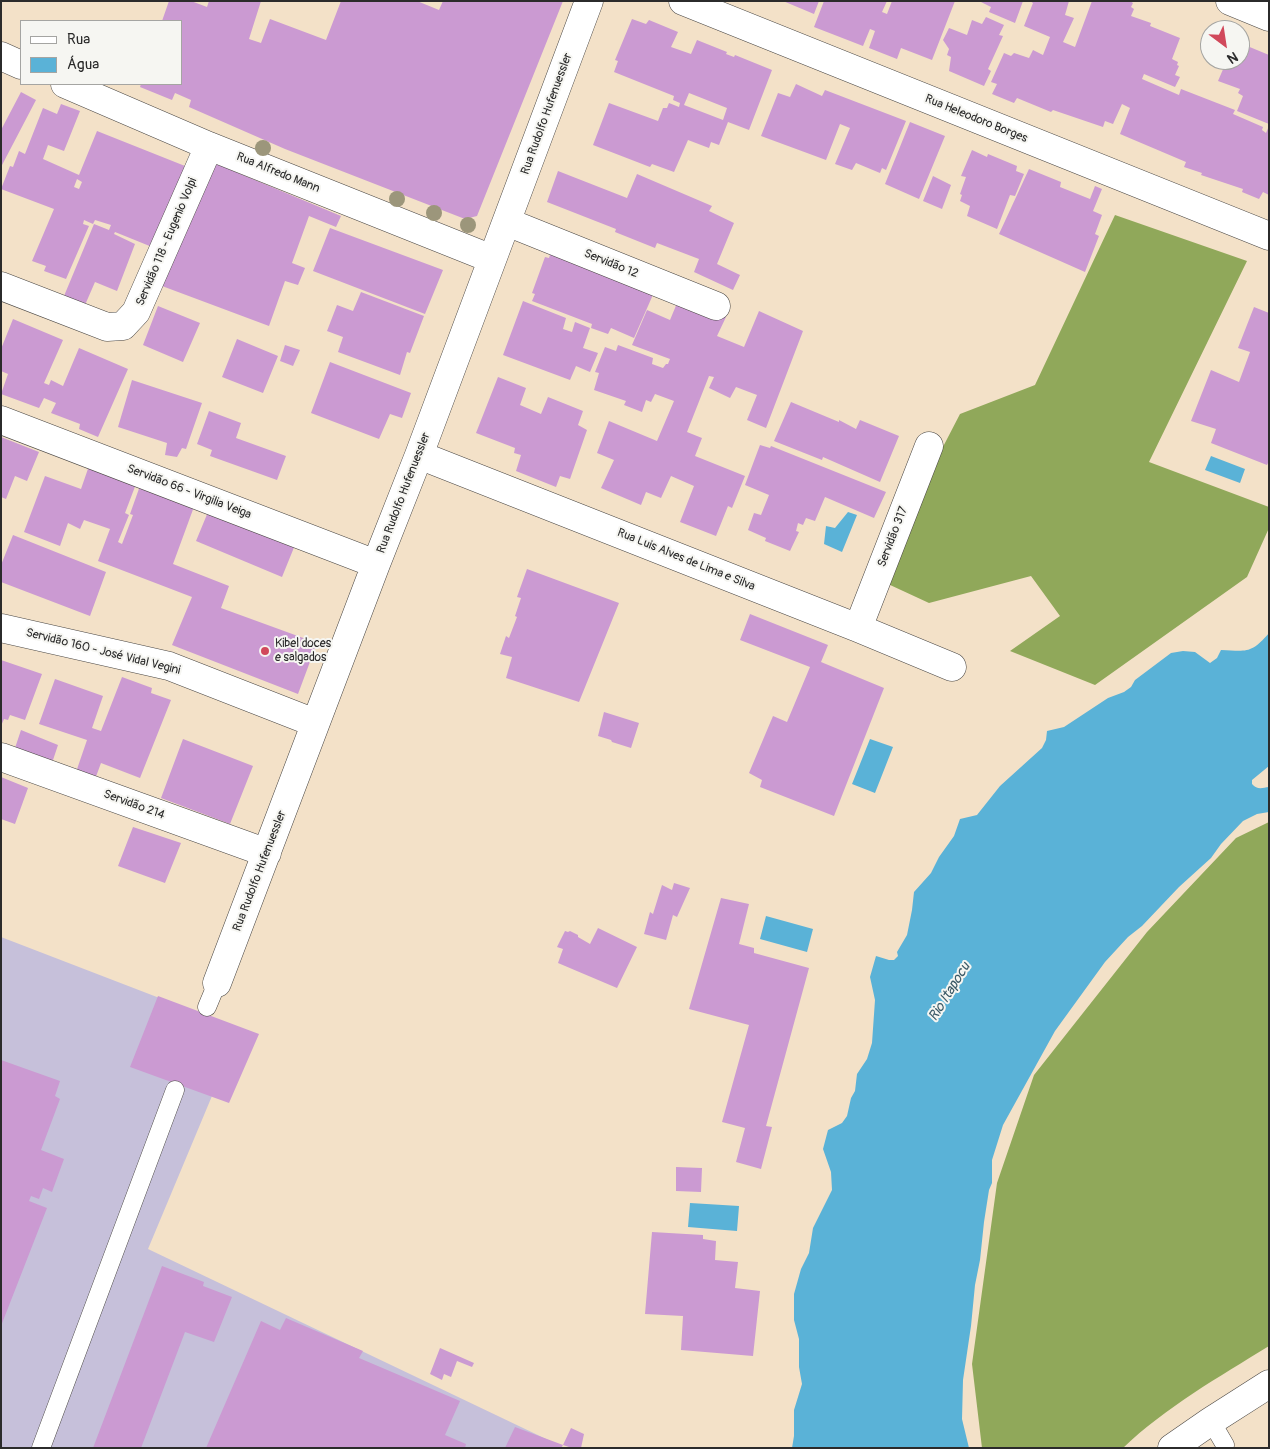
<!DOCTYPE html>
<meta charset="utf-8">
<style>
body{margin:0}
#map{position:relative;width:1270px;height:1449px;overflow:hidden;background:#f3e1c8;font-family:Pangolin,sans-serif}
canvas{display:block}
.frame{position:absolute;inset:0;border:2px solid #2b2b2b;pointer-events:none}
.legend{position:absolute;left:20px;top:20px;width:162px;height:65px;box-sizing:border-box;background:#f6f6f2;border:1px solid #a5a5a2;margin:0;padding:6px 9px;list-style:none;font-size:15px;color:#2b2b2b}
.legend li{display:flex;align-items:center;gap:10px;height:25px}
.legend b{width:25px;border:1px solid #a5a5a2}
.north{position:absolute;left:1200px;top:20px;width:50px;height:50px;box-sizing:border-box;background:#f6f6f2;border:1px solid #a5a5a2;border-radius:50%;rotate:149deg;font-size:14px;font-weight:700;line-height:20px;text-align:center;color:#2b2b2b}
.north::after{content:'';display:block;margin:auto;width:18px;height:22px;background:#d1495b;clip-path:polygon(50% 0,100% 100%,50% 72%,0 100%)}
</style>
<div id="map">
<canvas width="1270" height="1449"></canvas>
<div class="frame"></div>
<ul class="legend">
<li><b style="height:6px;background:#fff"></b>Rua</li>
<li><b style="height:14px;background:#5ab2d7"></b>Água</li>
</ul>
<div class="north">N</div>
</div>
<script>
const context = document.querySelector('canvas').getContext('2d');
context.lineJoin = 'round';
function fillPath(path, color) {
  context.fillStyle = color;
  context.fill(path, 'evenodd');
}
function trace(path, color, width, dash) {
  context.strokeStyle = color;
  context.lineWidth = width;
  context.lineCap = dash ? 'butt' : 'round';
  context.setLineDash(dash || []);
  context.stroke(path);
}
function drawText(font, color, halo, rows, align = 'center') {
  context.font = font + ' Pangolin,sans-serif';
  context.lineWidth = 4;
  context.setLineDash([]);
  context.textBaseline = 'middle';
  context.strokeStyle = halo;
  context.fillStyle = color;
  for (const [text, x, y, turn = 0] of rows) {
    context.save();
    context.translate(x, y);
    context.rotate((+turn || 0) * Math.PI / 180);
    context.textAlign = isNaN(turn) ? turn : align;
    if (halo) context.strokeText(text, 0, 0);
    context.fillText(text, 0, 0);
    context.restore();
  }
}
const industrial = new Path2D(`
 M1 937 240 1029 148 1249 565 1448H1Z`);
const forest = new Path2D(`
 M1115 215 1247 261 1149 462 1269 507V528L1247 577 1095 685 1010 651 1060 616 1031 576 929 603 875 578 960 414 1035 385Z
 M1269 822V1346C1219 1377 1166 1407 1123 1448H982L972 1364 997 1183 1034 1075 1147 932 1236 838Z`);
const water = new Path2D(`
 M1211 456 1245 469 1240 483 1205 470Z
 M848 512 857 515 842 552 824 544 826 526 835 528Z
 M1269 633V766L1252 780V784C1257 790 1262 788 1269 787V812L1257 814 1243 821 1221 844 1211 858 1179 887 1142 926 1128 937 1105 962 1055 1031 1003 1125 992 1160V1183L989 1190 984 1222 980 1260 975 1285 971 1326 963 1380 962 1419 969 1448H792L794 1436V1410L802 1384 799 1367V1339L794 1320V1294L801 1269 809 1253 813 1228 832 1190 831 1172 823 1149 828 1130 842 1123 847 1116 851 1098 855 1091 857 1074 867 1059 872 1043 875 1000 870 977 876 956 889 960H894L898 956 897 952 907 935 912 910 914 892 931 873 939 857 954 836 960 819 977 815 1000 786 1042 748 1046 740 1047 731 1064 727 1108 698 1124 692 1131 687 1135 680 1171 653 1183 651 1195 652 1210 663 1217 658 1221 650C1247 651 1251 654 1269 633Z
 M870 739 893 747 875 793 852 784Z
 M766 916 813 929 807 952 760 939Z
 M690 1203 739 1206 737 1231 688 1227Z`);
const building = new Path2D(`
 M169 1H191L207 7 209 1H261L249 39 261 43 270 19 326 40 341 1H417L439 10 443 1H563L477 216 465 219 285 149 189 107 191 100 175 93 172 100 140 87 141 84H181V21H162Z
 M783 1H819L814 14Z
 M824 1H887L882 12 887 14 892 1H955L932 60 901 48 897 59 869 48 875 31 870 29 863 46 814 27Z
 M979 1H1023L1015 23 989 12 991 7Z
 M1030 1H1069L1065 15 1074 18 1063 42 1075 47 1092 1H1130L1133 3 1131 7 1134 9 1131 16 1151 23 1150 26 1180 38 1172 59 1178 62 1177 65 1179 66 1175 75 1180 77 1175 87 1144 74 1142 79 1179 95 1181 89 1235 110 1233 114 1263 127 1262 130 1266 133 1269 126V195L1263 192 1259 199 1242 192 1243 189 1201 175 1202 173 1184 167 1186 162 1120 134 1130 108 1122 104 1113 124 1105 121 1103 127 1053 110 1051 112 1017 98 1014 103 992 94 997 84 991 82 1004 53 1011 56 1014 53 1029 58 1033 50 1043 55 1050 37 1024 26 1033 3Z
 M986 17 1004 25 999 35 1003 36 988 69 991 71 984 86 949 71 951 57 947 55 949 49 943 40 949 28 967 35 972 20 982 24Z
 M632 19 646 24 649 20 678 32 671 47 691 54 697 40 727 52 726 54 734 57 735 55 772 70 749 130 728 122 719 145 711 142 709 148 688 140 674 172 652 164 650 167 593 145 609 103 658 121 663 108H667L669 103 679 107 680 103 673 100 674 96 614 72 618 61 615 60ZM689 93 727 108 723 120 684 105Z
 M1240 43 1269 55V124L1237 111 1243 96 1238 93 1240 89 1218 81 1227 60H1240Z
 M796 84 822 96 825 90 906 121 886 170 882 168 880 173 856 163 852 170 835 164 850 128 840 124 826 160 761 136 778 93 790 97Z
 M21 92 36 100 1 167V130Z
 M61 104 80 111 64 151 48 145 43 159 79 175 97 131 185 166 184 168 192 172 157 249 115 232 114 234 135 244 117 291 95 282 85 305 64 296 94 224 109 230 111 225 95 220 93 224 84 220 83 224 89 226 66 279 44 271 46 266 32 261 54 209 1 189 10 166 13 167 19 151 25 154 43 108 57 114ZM77 179 82 182 79 189 74 187Z
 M910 122 945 136 919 199 885 184Z
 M972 150 987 157 988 154 1017 166 1016 171 1024 174 1015 196 1010 195 997 229 967 216 970 206 960 201 962 195 960 194 966 177 961 176Z
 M212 162 341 216 336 227 309 216 292 263 305 268 298 285 285 281 269 326 162 286Z
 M1029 169 1061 182 1060 187 1090 199 1095 186 1102 189 1093 211 1102 215 1095 234 1099 236 1085 272 999 234Z
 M558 171 627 198 637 174 712 206 709 211 734 223 717 264 740 275 733 290 694 272 699 259 657 243 655 248 615 232 616 229 547 202Z
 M933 176 951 185 942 209 923 201Z
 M330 228 443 270 425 314 313 271Z
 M553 245 655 290 634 338 611 328 608 334 591 328 592 324 532 301 535 294 532 293 545 257 549 258Z
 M361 292 424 316 410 353 407 352 400 375 338 352 343 337 327 331 337 305 353 311Z
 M680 296 726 317 717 336 744 347 759 311 803 331 766 428 747 420 757 395 736 387 730 398 709 388 714 377 709 376 687 432 702 438 695 456 745 476 732 508 728 506 716 536 680 522 694 486 671 476 661 498 646 492 641 505 601 488 614 460 597 453 609 421 657 441 674 401 655 394 651 402 646 400 642 412 624 405 626 401 594 390 599 373 595 372 605 347 616 351 618 345 653 358 652 364 663 368 666 364H668L670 359 632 345 647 310 670 320Z
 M523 301 566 318 563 329 572 332 575 322 590 328 583 348 598 353 590 372 576 366 570 380 503 355Z
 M158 306 200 323 183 362 143 345Z
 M1254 307 1269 313V461L1267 465 1211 443 1216 429 1191 421 1211 370 1239 382 1250 352 1238 348Z
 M13 319 63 340 44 383 49 385 51 380 63 386 79 348 128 369 98 437 79 429 80 424 51 413 56 403 44 398 39 408 1 394 8 374 1 371V349Z
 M237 339 278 356 263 393 222 377Z
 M285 345 300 350 293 366 280 361Z
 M330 362 411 393 402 418 390 414 379 439 311 413Z
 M498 377 526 388 520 405 541 414 548 397 583 411 578 425 587 430 570 479 560 476 556 487 516 471 521 455 514 453 515 448 476 433Z
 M132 380 202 403 186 449 182 448 177 457 165 455 167 443 118 427Z
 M791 402 839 422V420L856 429 860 420 899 436 880 482 823 457 822 460 774 441Z
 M209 411 241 423 236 438 286 456 277 480 210 456 212 450 197 444Z
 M1 437 39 452 27 481 15 476 6 499 1 497Z
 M760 445 770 448 771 446 886 492 874 518 825 497 815 521 806 518 803 525 798 523 796 531 799 532 790 551 765 541 766 538 748 530 754 513 761 515 769 495 745 485Z
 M90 463 136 484 125 513 129 515 118 542 122 544 133 515 130 514 141 483 195 504 173 564 229 586 221 608 317 643 298 694 172 645 192 597 98 561 110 529 84 520 80 529 68 523 60 546 24 532 45 476 81 489Z
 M208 512 295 545 282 577 196 541Z
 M13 535 106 572 90 616 1 582V565Z
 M527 569 619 603 579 702 506 678 512 657 500 654 506 636 509 638 517 617 515 616 521 598 517 597Z
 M750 614 828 645 821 662 884 688 834 816 760 787 762 780 749 773 773 716 787 722 810 667 740 640Z
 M1 660 42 674 25 720 10 715 8 720 4 719 1 726Z
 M122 677 152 688 151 693 171 700 140 778 101 763 94 782 75 775 87 740 39 724 55 679 103 696 92 728 101 731Z
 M604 712 639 723 631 748 612 742 611 740 598 736Z
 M21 730 58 745 51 766 14 751Z
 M183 739 253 766 230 824 161 798Z
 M1 777 28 788 15 824 1 819Z
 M133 827 181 843 165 883 118 866Z
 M674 883 690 888 677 917 673 915 666 940 644 934 650 912 653 914 662 885 672 890Z
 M721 898 749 904 739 944 754 948V953L809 968 766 1126 772 1127 761 1169 736 1162 745 1128 722 1122 749 1025 689 1009Z
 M598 928 637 947 617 988 558 963 563 949 557 947 565 931 568 932 570 931 578 935V937L590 944Z
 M158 996 259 1034 229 1103 130 1067Z
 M1 1060 60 1081 55 1096 60 1099 41 1150 64 1159 52 1192 43 1188 39 1199 31 1196 29 1201 47 1208 1 1326Z
 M676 1167 702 1168 701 1192 676 1191Z
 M652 1232 703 1235V1239L716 1241 715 1260 738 1262 735 1288 760 1291 753 1356 681 1350 683 1316 645 1314Z
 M162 1266 204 1282 203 1286 232 1297 214 1342 185 1332 141 1448H93Z
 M286 1318 363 1351 359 1358 460 1401 445 1435 466 1444 465 1448H206L261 1321 280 1330Z
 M440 1348 474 1363 472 1367 457 1361 451 1377 444 1374 442 1380 430 1374Z
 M515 1427 563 1445 561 1448H505Z
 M571 1428 584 1434 581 1448H572L563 1445Z`);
const lane = new Path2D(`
 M207 1007 217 983
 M1211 1421 1225 1445
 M41 1448 175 1090`);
const street = new Path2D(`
 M683 1 1269 236
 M1230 1 1269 17
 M1 56 21 65
 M65 84 209 146 492 259
 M507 222 716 306
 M1 286 107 327 123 326 136 312 209 146
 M1 420 376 564
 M419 455 858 628 952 667
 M1 628 169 666 315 723
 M858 628 929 446
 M1 757 267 853
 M217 983 376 564 419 455 589 1
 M1172 1448 1211 1421 1269 1384`);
const trees = [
 [263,148],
 [397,199],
 [434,213],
 [468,225]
];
const markers = [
 [265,651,5,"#d1495b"]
];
const streetNames = [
 ["Rua Rudolfo Hufenuessler",547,114,-70],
 ["Rua Heleodoro Borges",976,119,22],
 ["Rua Alfredo Mann",278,173,22],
 ["Servidão 118 - Eugenio Volpi",167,242,-67],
 ["Servidão 12",611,264,22],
 ["Servidão 66 - Virgilia Veiga",189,492,21],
 ["Rua Rudolfo Hufenuessler",404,493,-69],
 ["Servidão 317",893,537,-69],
 ["Rua Luis Alves de Lima e Silva",686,560,22],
 ["Servidão 160 - José Vidal Vegini",103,652,14],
 ["Servidão 214",134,805,20],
 ["Rua Rudolfo Hufenuessler",260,871,-69]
];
const poiNames = [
 ["Kibel doces",275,644],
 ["e salgados",275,658]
];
const waterNames = [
 ["Rio Itapocu",950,992,-58]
];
fillPath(industrial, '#c6c0da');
fillPath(forest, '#90a85a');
fillPath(water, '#5ab2d7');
fillPath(building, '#cb9ad2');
trace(lane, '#494643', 19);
trace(street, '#494643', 29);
trace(lane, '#fff', 18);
trace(street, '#fff', 28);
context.fillStyle = '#9c967b';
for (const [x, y] of trees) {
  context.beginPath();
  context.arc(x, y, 8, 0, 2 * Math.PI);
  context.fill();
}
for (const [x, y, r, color] of markers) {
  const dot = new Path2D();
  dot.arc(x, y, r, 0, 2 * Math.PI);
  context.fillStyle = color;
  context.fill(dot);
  trace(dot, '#f6f6f2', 2);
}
drawText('12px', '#2b2b2b', '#f6f6f2', streetNames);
drawText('12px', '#2b2b2b', '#f6f6f2', poiNames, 'left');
drawText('italic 14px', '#3b5a67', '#f6f6f2', waterNames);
</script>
